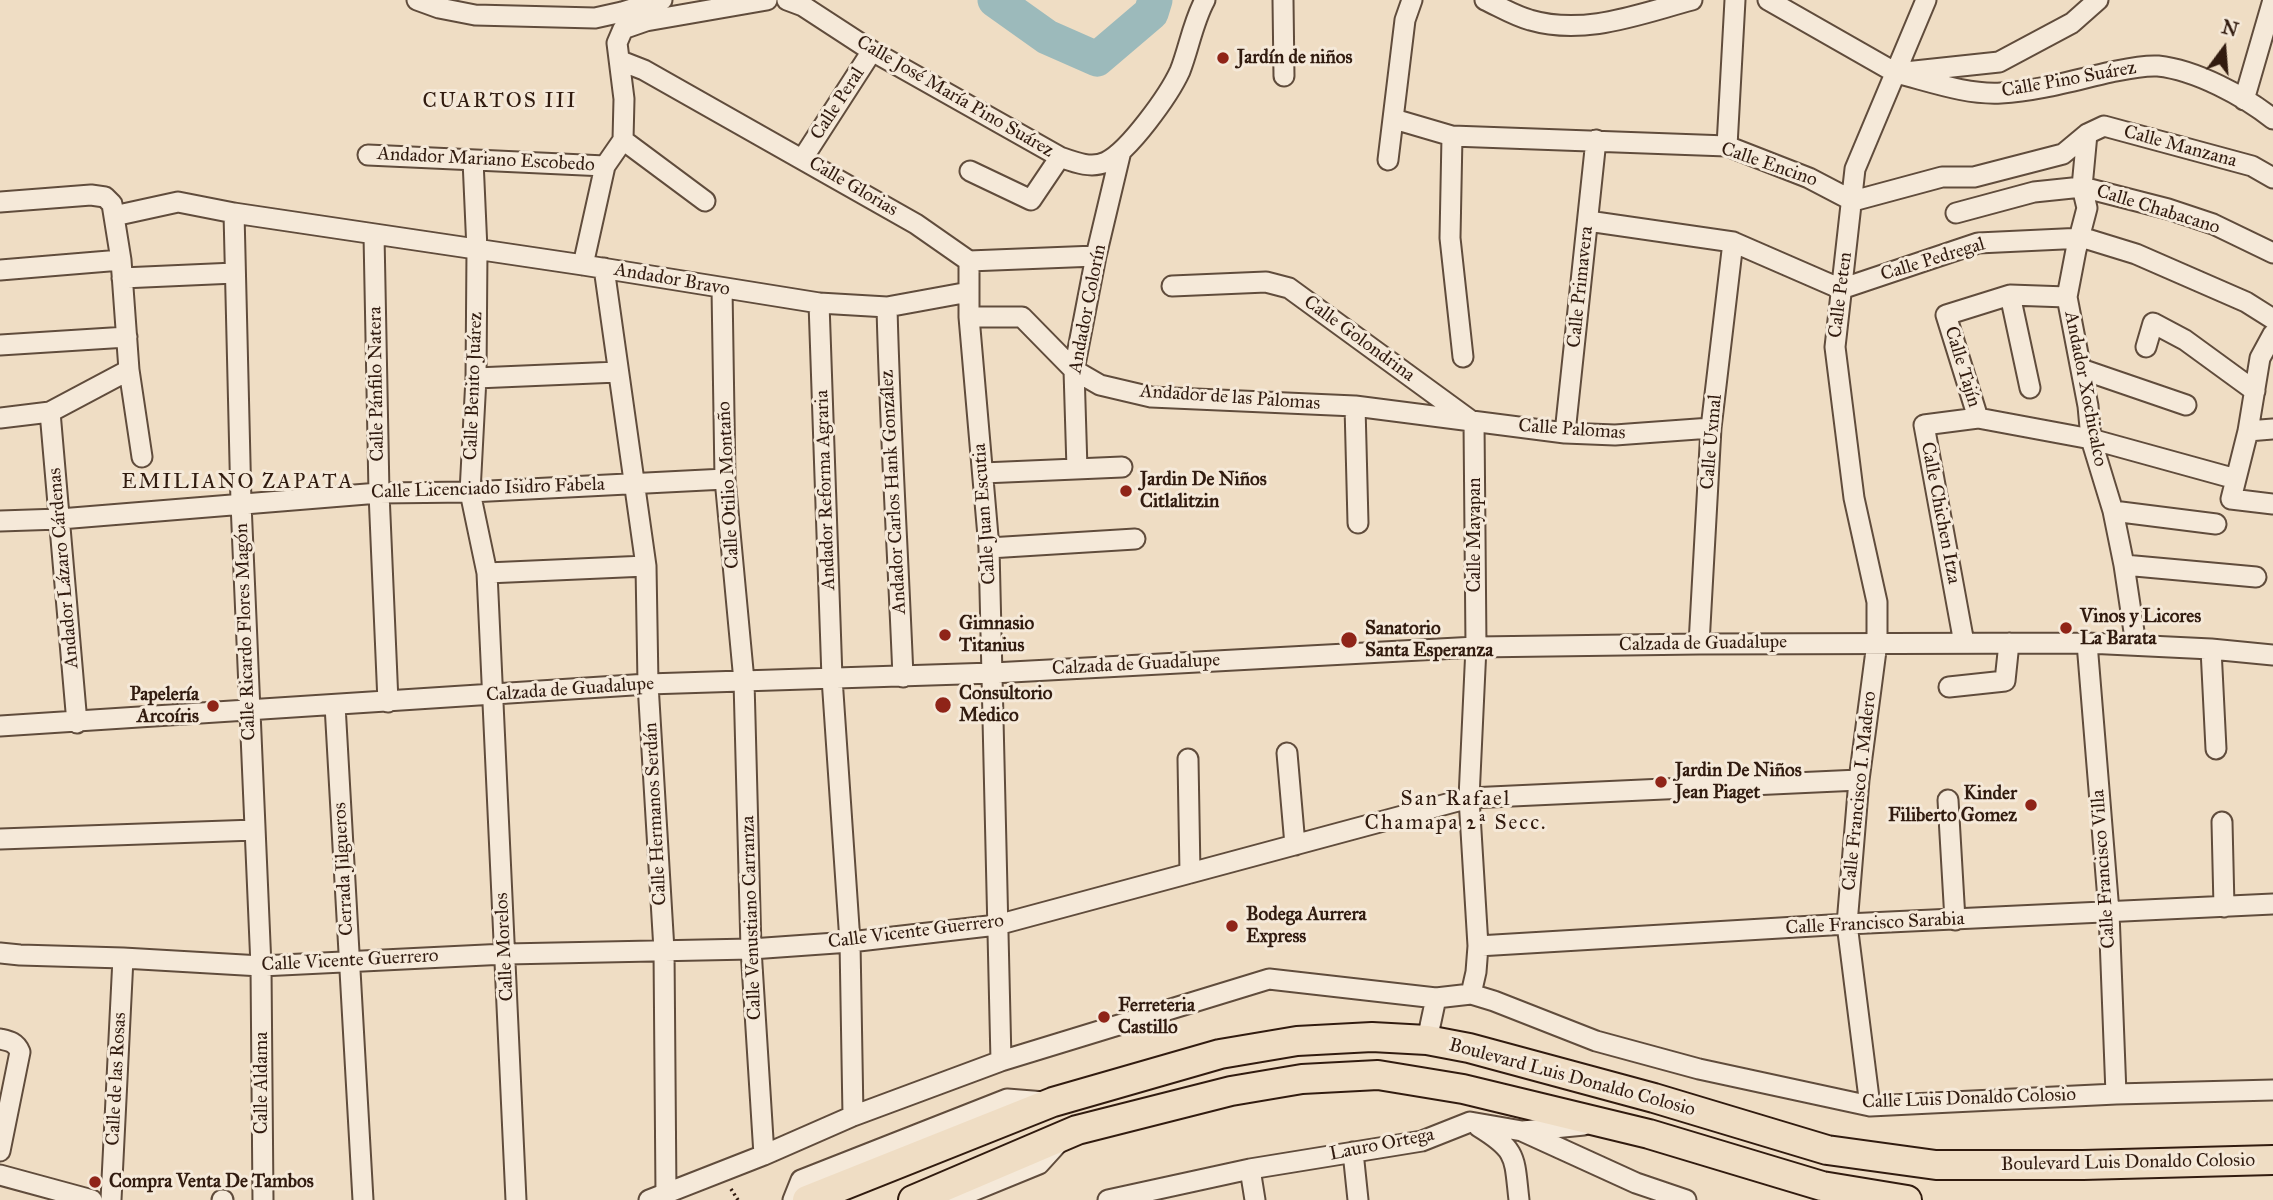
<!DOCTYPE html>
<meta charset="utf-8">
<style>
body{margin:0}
#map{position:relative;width:2273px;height:1200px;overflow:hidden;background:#efddc4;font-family:"IM FELL Great Primer",serif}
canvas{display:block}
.north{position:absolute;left:2189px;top:14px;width:70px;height:70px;-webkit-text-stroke:5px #f5e9d9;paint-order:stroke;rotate:16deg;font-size:19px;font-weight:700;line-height:28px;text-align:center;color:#311b0f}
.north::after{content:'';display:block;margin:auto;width:24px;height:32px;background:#311b0f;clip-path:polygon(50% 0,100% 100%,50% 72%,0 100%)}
</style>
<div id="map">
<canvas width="2273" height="1200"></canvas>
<div class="north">N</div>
</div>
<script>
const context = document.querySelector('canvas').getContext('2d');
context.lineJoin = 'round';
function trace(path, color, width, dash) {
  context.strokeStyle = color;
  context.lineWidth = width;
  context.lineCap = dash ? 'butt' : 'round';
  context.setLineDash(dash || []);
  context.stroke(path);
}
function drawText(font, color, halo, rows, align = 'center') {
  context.font = font + ' "IM FELL Great Primer",serif';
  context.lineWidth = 6;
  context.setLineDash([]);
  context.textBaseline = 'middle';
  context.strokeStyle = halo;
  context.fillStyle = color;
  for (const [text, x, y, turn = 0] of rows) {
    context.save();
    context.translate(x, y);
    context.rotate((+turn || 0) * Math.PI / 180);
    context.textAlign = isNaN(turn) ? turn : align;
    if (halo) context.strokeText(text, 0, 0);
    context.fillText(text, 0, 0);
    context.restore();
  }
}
const river = new Path2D(`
 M995 0 1047 37 1097 59 1151 13 1155 0`);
const path = new Path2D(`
 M731 1189 738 1200`);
const minor = new Path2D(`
 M417 0 439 8 475 15 595 18 622 12 662 0
 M787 0 803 6 872 51 1060 157C1074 162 1091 169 1106 162 1129 151 1169 95 1180 71 1189 48 1193 22 1205 0
 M1283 0 1284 76
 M1485 0C1500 7 1515 16 1530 20 1585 36 1639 14 1692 0
 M1768 0 1896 73 1999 62 2072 23 2098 0
 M621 61 644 70 916 224 969 261 1096 256
 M1896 73C1929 81 1966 95 2001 93 2038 91 2075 80 2111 72 2126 69 2143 65 2158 66 2196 70 2244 96 2273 119
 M2244 100 2273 0
 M1394 119 1452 136 1727 146 1809 178 1853 201 1942 177H1974L2063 154 2087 134 2104 126 2252 166 2273 178
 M2087 134 2082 187 2087 208 2076 250 2067 297 2088 406 2091 439 2113 511 2124 565 2136 645
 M1452 136 1450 238 1463 357
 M623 140 705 201
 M1727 146 1735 0
 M368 155 605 166
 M803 158 872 51
 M473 160 477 250 476 378 470 492 487 573 516 1200
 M1388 160 1405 20 1412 0
 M970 171 1031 200 1060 157
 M0 202 91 195 105 197 112 204 121 260 129 370 142 457
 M234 213 241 503 261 966 263 1200
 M1956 213 2034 192 2082 187 2168 209 2213 224 2273 253
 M114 216 178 202 234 213 583 265 819 303 887 307 969 292
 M1588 221 1733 242 1841 289 1978 243 2084 238 2136 254 2246 302 2273 319
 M374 235 379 493 388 702
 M969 261V317L989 548 1001 1061
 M583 265 605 166 623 140 624 99 617 43 623 29 646 21 767 0
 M604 268 646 566 648 684 664 950 666 1195
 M0 270 121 260
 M122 278 235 273
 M1172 286 1266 282 1289 288 1470 420
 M722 288 725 479 744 681 751 949 764 1155
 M2010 295 2030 388
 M819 303 832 678 850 942 853 1116
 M887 307C890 430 898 553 903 677
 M969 317H1022L1074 370 1100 385 1151 397 1355 406 1565 433 1615 435 1711 428
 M2273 334 2260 358 2248 431 2231 499 2273 504
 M0 345 127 337
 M2146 347 2153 323 2185 340 2255 391
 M2081 369 2186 405
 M476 378 618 372
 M1355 406 1358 523
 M50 412 77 723
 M0 418 50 412 129 370
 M1978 418 1946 315 2010 295 2067 297
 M2248 431 2273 429
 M1565 433 1596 140
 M1077 469 1074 370 1096 256 1121 151
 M983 473 1122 467
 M2113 511 2216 524
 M0 521 60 519 379 493 470 492 725 479
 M989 548 1135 539
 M2124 565 2256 577
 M487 573 646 566
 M1964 643 1924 425 1978 418 2091 439 2236 479
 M2087 643 2109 912 2116 1094
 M1699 644 1711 428 1733 242
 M2211 649 2216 749
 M1949 687 2005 681 2009 643
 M335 705 363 1200
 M0 726 648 684 993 673 1476 647 1699 644 2087 643 2211 649 2273 655
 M1287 753 1295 845
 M1188 759 1190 873
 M1948 800 1955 920
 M2222 822 2224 907
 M0 839 255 830
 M1478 946 1847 924 2273 904
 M0 953 20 955 123 958 261 966 506 954 751 949 850 942 997 925 1469 798 1859 780
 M1471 994 1494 1001 1596 1041 1699 1069 1870 1106 2116 1094 2273 1090
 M0 1039C9 1041 16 1042 20 1052L0 1151
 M1427 1040 1436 998 1471 994 1476 972 1478 946 1469 798 1476 647 1474 422
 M1870 1106 1847 924 1859 780 1877 643V602L1854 498 1835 347 1855 169 1926 0
 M1479 1127C1518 1151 1514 1157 1519 1200
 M1523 1131 1584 1125
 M1353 1152 1358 1200
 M1250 1169 1255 1200
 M0 1175 92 1200
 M111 1200 123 958
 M222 1200H223
 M649 1200 764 1155 853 1116 1001 1061 1269 979 1436 998
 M793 1200 801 1180 1007 1099 1045 1102
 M951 1200 1039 1164 1059 1142
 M1108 1200 1250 1169 1422 1141 1470 1122 1522 1131 1636 1183 1686 1200`);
const highway = new Path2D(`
 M807 1200 1053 1102 1220 1054 1297 1041 1372 1037 1427 1040 1469 1048 1654 1098 1827 1150 1936 1165H2083L2273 1160
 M913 1200 1077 1130 1231 1091 1302 1079 1378 1075 1463 1089 1649 1134 1822 1186 1907 1200`);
const markers = [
 [1223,58,7,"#8f2418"],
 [1126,491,7,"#8f2418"],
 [2066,628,7,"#8f2418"],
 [945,635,7,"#8f2418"],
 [1349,640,9,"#8f2418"],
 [943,705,9,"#8f2418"],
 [213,706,7,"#8f2418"],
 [1661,782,7,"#8f2418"],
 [2031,805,7,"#8f2418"],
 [1232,926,7,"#8f2418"],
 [1104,1017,7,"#8f2418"],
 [95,1182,7,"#8f2418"]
];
const poiNames = [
 ["Jardín de niños",1237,58],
 ["Jardin De Niños",1140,480],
 ["Citlalitzin",1140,502],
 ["Vinos y Licores",2080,617],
 ["La Barata",2080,639],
 ["Gimnasio",959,624],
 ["Titanius",959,646],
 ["Sanatorio",1365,629],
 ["Santa Esperanza",1365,651],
 ["Consultorio",959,694],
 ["Medico",959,716],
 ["Papelería",199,695,"right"],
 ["Arcoíris",199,717,"right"],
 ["Jardin De Niños",1675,771],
 ["Jean Piaget",1675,793],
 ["Kinder",2017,794,"right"],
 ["Filiberto Gomez",2017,816,"right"],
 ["Bodega Aurrera",1246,915],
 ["Express",1246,937],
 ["Ferreteria",1118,1006],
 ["Castillo",1118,1028],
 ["Compra Venta De Tambos",109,1182]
];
const streetNames = [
 ["Calle Pino Suárez",2069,80,-10],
 ["Calle José María Pino Suárez",955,97,30],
 ["Calle Peral",838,104,-57],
 ["Calle Manzana",2180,147,15],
 ["Andador Mariano Escobedo",486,160,3],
 ["Calle Encino",1769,165,19],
 ["Calle Glorias",853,187,30],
 ["Calle Chabacano",2158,210,17],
 ["Calle Pedregal",1933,260,-17],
 ["Andador Bravo",672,280,10],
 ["Calle Primavera",1581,287,-84],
 ["Calle Peten",1841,295,-83],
 ["Andador Colorín",1088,309,-79],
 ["Calle Golondrina",1359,339,36],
 ["Calle Tajín",1962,367,73],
 ["Calle Pánfilo Natera",377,384,-91],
 ["Calle Benito Juárez",474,386,-88],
 ["Andador Xochicalco",2085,389,79],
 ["Andador de las Palomas",1230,398,4],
 ["Calle Palomas",1572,430,4],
 ["Calle Uxmal",1712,442,-85],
 ["Calle Otilio Montaño",729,485,-93],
 ["Calle Licenciado Isidro Fabela",488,489,-2],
 ["Andador Reforma Agraria",826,490,-92],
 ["Andador Carlos Hank González",894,492,-93],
 ["Calle Chichen Itza",1940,513,79],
 ["Calle Juan Escutia",985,514,-94],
 ["Calle Mayapan",1475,535,-90],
 ["Andador Lázaro Cárdenas",64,568,-95],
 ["Calle Ricardo Flores Magón",246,632,-92],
 ["Calzada de Guadalupe",1703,644,-1],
 ["Calzada de Guadalupe",1136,665,-3],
 ["Calzada de Guadalupe",570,690,-4],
 ["Calle Francisco I. Madero",1860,791,-84],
 ["Calle Hermanos Serdán",656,814,-93],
 ["Cerrada Jilgueros",344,869,-93],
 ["Calle Francisco Villa",2104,869,-94],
 ["Calle Venustiano Carranza",752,918,-92],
 ["Calle Francisco Sarabia",1875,924,-3],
 ["Calle Vicente Guerrero",916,932,-7],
 ["Calle Morelos",505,947,-93],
 ["Calle Vicente Guerrero",350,961,-3],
 ["Boulevard Luis Donaldo Colosio",1572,1078,15],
 ["Calle de las Rosas",117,1079,-87],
 ["Calle Aldama",262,1083,-90],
 ["Calle Luis Donaldo Colosio",1969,1099,-2],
 ["Lauro Ortega",1382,1145,-11],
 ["Boulevard Luis Donaldo Colosio",2128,1163,-1]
];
const neighbourhoodNames = [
 ["CUARTOS III",500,102],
 ["EMILIANO ZAPATA",238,483],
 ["San Rafael",1456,800],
 ["Chamapa 2ª Secc.",1456,824]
];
trace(river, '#9cbabb', 35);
trace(minor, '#604c3c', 23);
trace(highway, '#311b0f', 32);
trace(path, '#311b0f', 3.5, [2, 3.5]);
trace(minor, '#f5e9d9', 19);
trace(highway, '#efddc4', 28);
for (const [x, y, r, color] of markers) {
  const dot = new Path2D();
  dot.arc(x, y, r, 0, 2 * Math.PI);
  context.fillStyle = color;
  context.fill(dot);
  trace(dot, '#f5e9d9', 2.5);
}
drawText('bold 19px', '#311b0f', '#f5e9d9', poiNames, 'left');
drawText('19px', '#311b0f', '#f5e9d9', streetNames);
context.letterSpacing = '2px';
drawText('21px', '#311b0f', '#f5e9d9', neighbourhoodNames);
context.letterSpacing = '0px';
</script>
